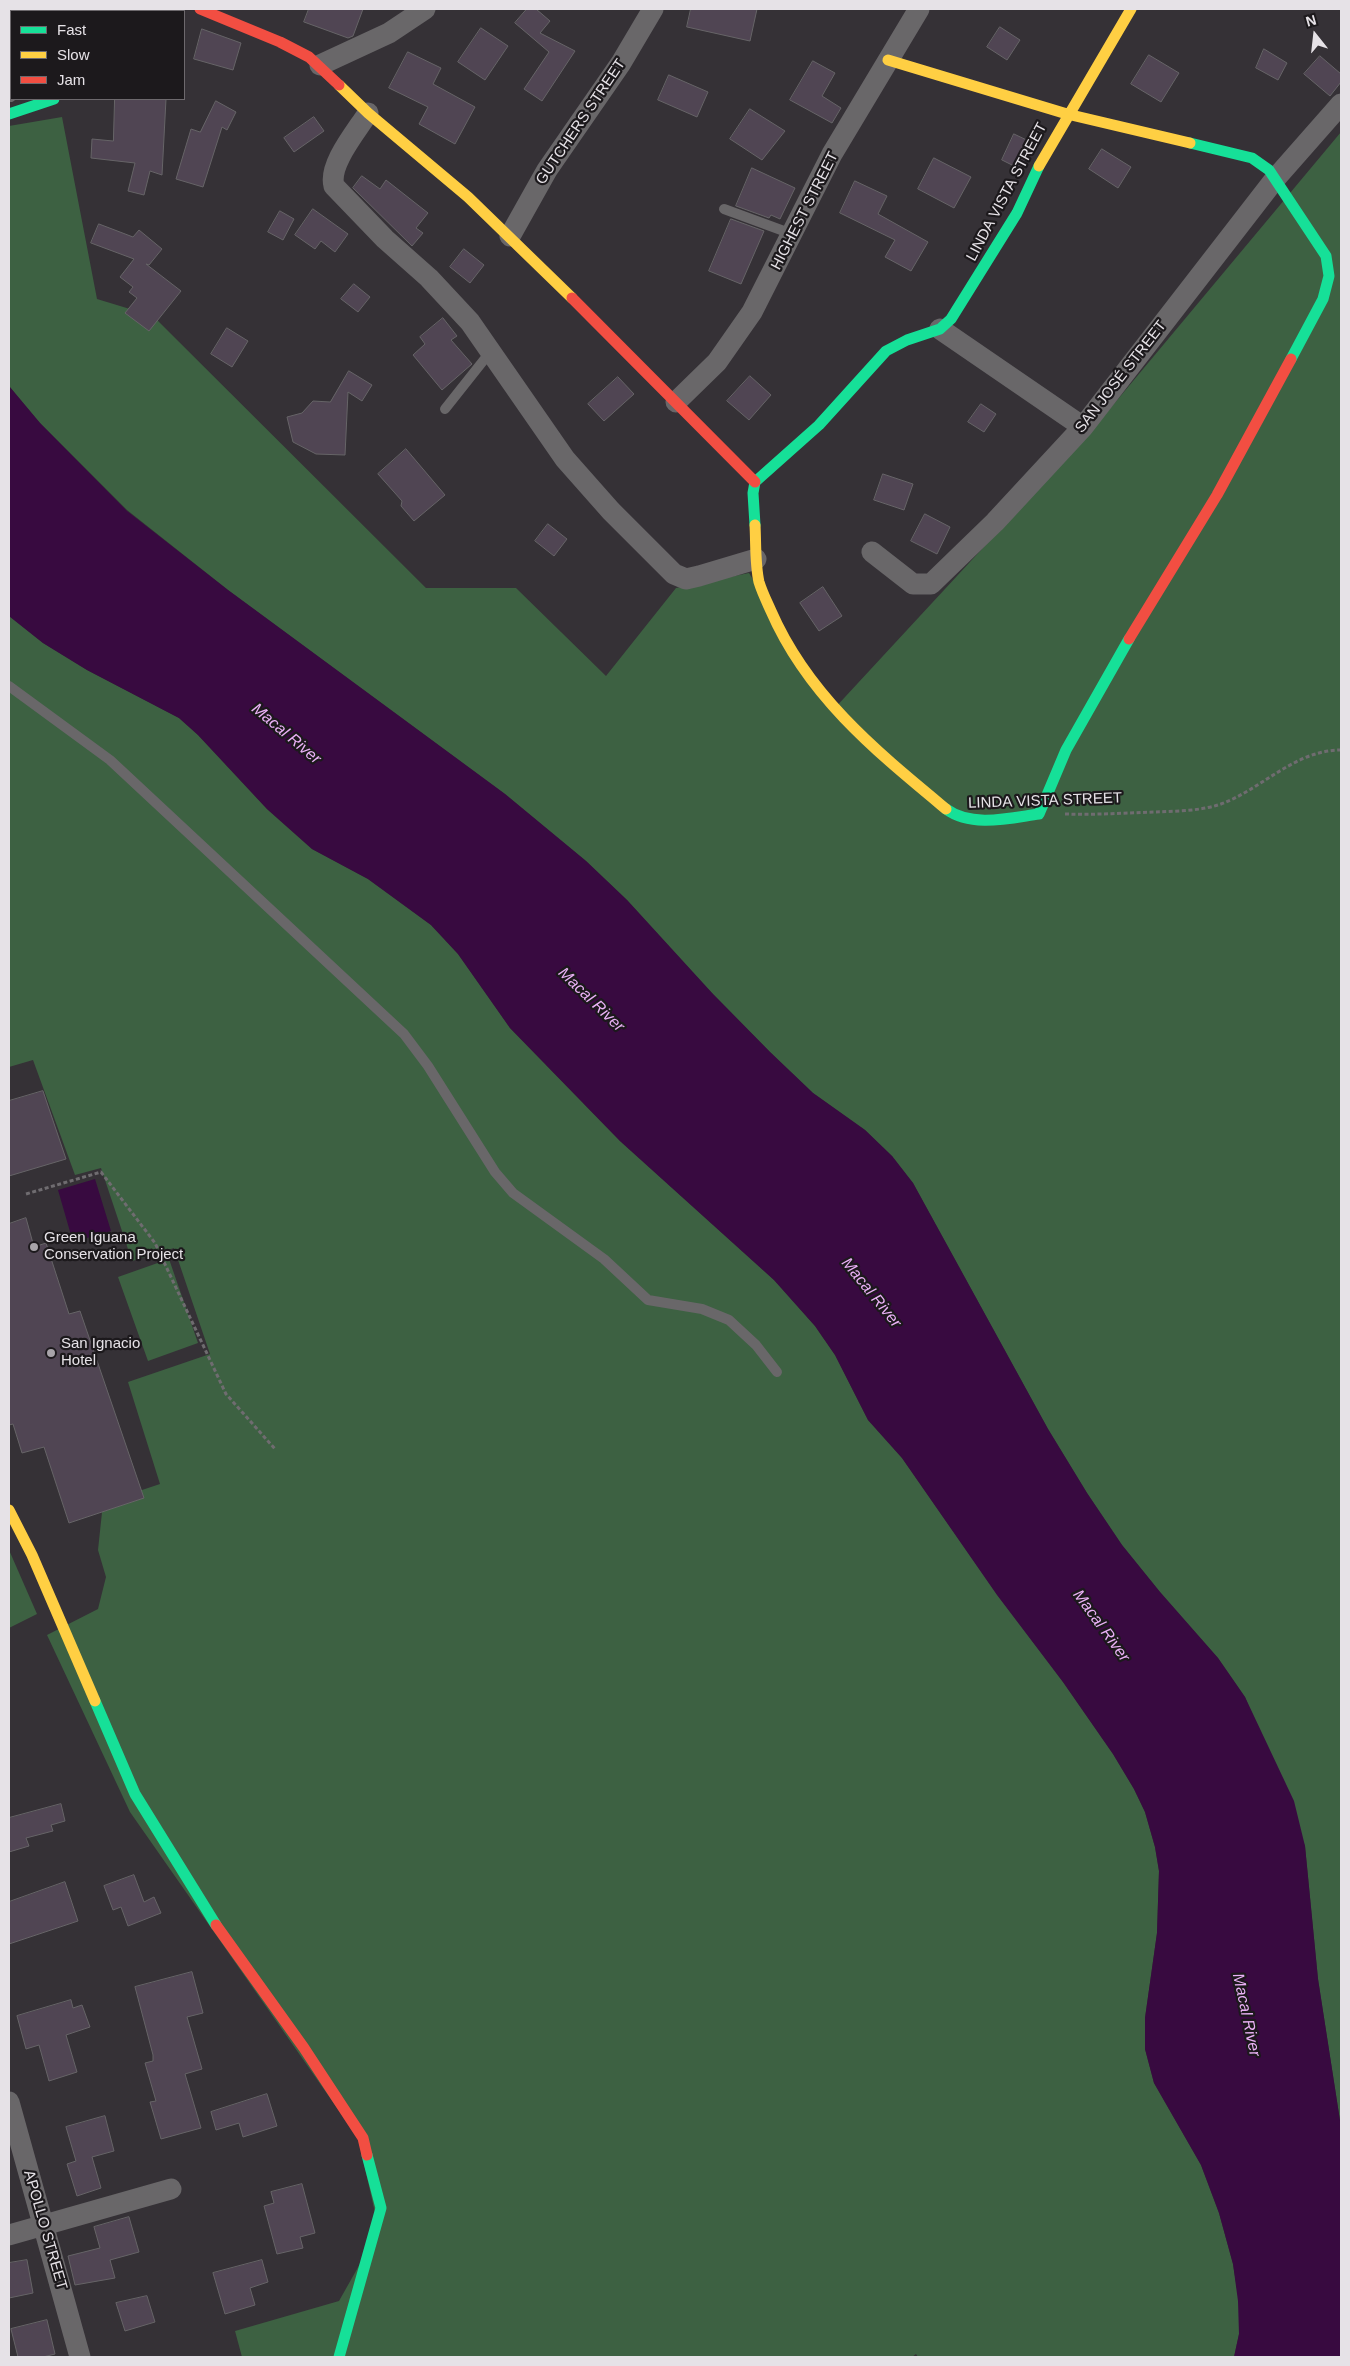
<!DOCTYPE html>
<meta charset="utf-8">
<style>
body{margin:0}
#map{position:relative;width:1350px;height:2366px;overflow:hidden;background:#353136;font-family:Arial,sans-serif}
canvas{display:block}
.frame{position:absolute;inset:0;border:10px solid #e6e2e7;pointer-events:none}
.legend{position:absolute;left:10px;top:10px;width:175px;height:90px;box-sizing:border-box;background:#1c191c;border:1px solid #6d696d;margin:0;padding:6px 9px;list-style:none;font-size:15px;color:#e6e2e7}
.legend li{display:flex;align-items:center;gap:10px;height:25px}
.legend b{width:25px;border:1px solid #6d696d}
.north{position:absolute;left:1290px;top:10px;width:50px;height:50px;-webkit-text-stroke:4px #1c191c;paint-order:stroke;rotate:344deg;font-size:14px;font-weight:700;line-height:20px;text-align:center;color:#e6e2e7}
.north::after{content:'';display:block;margin:auto;width:18px;height:22px;background:#e6e2e7;clip-path:polygon(50% 0,100% 100%,50% 72%,0 100%)}
</style>
<div id="map">
<canvas width="1350" height="2366"></canvas>
<div class="frame"></div>
<ul class="legend">
<li><b style="height:6px;background:#16e098"></b>Fast</li>
<li><b style="height:6px;background:#ffcf43"></b>Slow</li>
<li><b style="height:6px;background:#f24e42"></b>Jam</li>
</ul>
<div class="north">N</div>
</div>
<script>
const context = document.querySelector('canvas').getContext('2d');
context.lineJoin = 'round';
function fillPath(path, color) {
  context.fillStyle = color;
  context.fill(path, 'evenodd');
}
function trace(path, color, width, dash) {
  context.strokeStyle = color;
  context.lineWidth = width;
  context.lineCap = dash ? 'butt' : 'round';
  context.setLineDash(dash || []);
  context.stroke(path);
}
function drawText(font, color, halo, rows, align = 'center') {
  context.font = font + ' Arial,sans-serif';
  context.lineWidth = 4.5;
  context.setLineDash([]);
  context.textBaseline = 'middle';
  context.strokeStyle = halo;
  context.fillStyle = color;
  for (const [text, x, y, turn = 0] of rows) {
    context.save();
    context.translate(x, y);
    context.rotate((+turn || 0) * Math.PI / 180);
    context.textAlign = isNaN(turn) ? turn : align;
    if (halo) context.strokeText(text, 0, 0);
    context.fillText(text, 0, 0);
    context.restore();
  }
}
const green = new Path2D(`
 M62 117 97 299 153 316 426 588H516L606 676 676 588 749 573 833 710 1093 429 1341 132V2127L1318 1979 1305 1846 1245 1697 1218 1658 1160 1592 1122 1545 1087 1493 1048 1429 913 1183 892 1156 865 1130 813 1093 770 1052 712 993 627 900 586 861 505 794 228 590 127 510 40 423 9 386V126Z
 M9 616 43 643 87 670 179 718 198 735 267 809 312 849 368 879 431 925 458 954 510 1028 620 1141 774 1280 815 1326 835 1355 868 1420 902 1458 997 1594 1063 1682 1113 1754 1134 1789 1145 1812 1155 1847 1159 1871 1157 1933 1145 2018V2049L1154 2083 1201 2165 1219 2213 1233 2264 1239 2301V2334L1234 2357H918L916 2354 912 2357H242L235 2331 339 2301 379 2230 358 2138 130 1812 47 1635 98 1609 106 1577 98 1550 103 1503 160 1484 128 1382 210 1354 174 1248 132 1261 101 1168 75 1175 33 1060 9 1067Z
 M169 1259 198 1343 148 1361 118 1277Z
 M9 1550 37 1614 9 1628Z`);
const water = new Path2D(`
 M9 386 40 423 127 511 228 590 505 794 586 861 627 900 712 993 770 1052 813 1093 865 1130 892 1156 913 1183 1048 1429 1087 1493 1122 1545 1160 1592 1218 1658 1245 1697 1294 1801 1305 1846 1318 1979 1341 2127V2357H1234L1239 2334 1238 2301 1233 2264 1219 2213 1201 2165 1154 2083 1145 2049V2018L1157 1933 1159 1871 1155 1847 1145 1812 1134 1789 1113 1754 1063 1682 997 1595 902 1458 868 1420 835 1355 815 1326 774 1280 620 1141 510 1028 458 954 431 925 368 879 312 849 267 809 198 735 179 718 87 670 43 643 9 616Z
 M95 1179 111 1231 73 1242 58 1190Z`);
const building = new Path2D(`
 M309 9H363L353 36 348 38 304 22Z
 M527 9H536L550 21 540 33 575 51 542 101 524 89 549 52 515 23Z
 M691 9H757L750 41 687 27Z
 M1000 27 1020 40 1007 60 987 47Z
 M481 28 508 46 485 80 458 62Z
 M202 29 241 43 233 70 194 59Z
 M1264 49 1287 63 1278 80 1256 68Z
 M408 52 441 68 433 84 475 107 455 144 419 124 428 107 389 88Z
 M1149 55 1179 73 1161 102 1131 84Z
 M1320 56 1341 74V82L1330 96 1304 74Z
 M813 61 835 73 822 96 841 108 832 123 790 100Z
 M669 75 708 92 697 117 658 100Z
 M115 99H166L162 175 150 171 144 195 128 191 135 163 91 158 92 139 113 141Z
 M216 101 236 112 227 130 222 127 203 187 176 179 191 129 200 132Z
 M750 109 785 131 762 160 730 139Z
 M314 117 324 131 294 152 284 138Z
 M1014 134 1033 143 1020 169 1002 160Z
 M1102 149 1131 167 1118 188 1089 169Z
 M934 158 971 177 954 208 918 189Z
 M752 168 795 188 780 219 771 215 769 218 736 206Z
 M362 176 380 189 386 180 428 213 416 228 423 233 412 246 353 188Z
 M855 181 887 196 878 214 928 242 911 271 885 257 895 240 840 213Z
 M313 209 348 234 335 252 321 241 315 249 295 235Z
 M280 211 294 219 283 240 268 232Z
 M731 219 764 231 741 284 709 271Z
 M99 224 133 237 139 230 162 249 149 265 146 264 181 291 149 331 125 313 137 298 129 292 133 287 120 277 134 259 91 243Z
 M464 249 484 265 470 283 450 267Z
 M354 284 370 297 358 312 341 299Z
 M443 318 457 336 451 340 472 364 442 390 413 355 425 344 420 337Z
 M227 328 248 341 232 367 211 354Z
 M349 371 372 385 362 401 348 392 345 455 316 454 293 442 287 417 302 413 313 401 330 402Z
 M750 376 771 395 749 420 727 401Z
 M618 377 634 394 604 421 588 404Z
 M981 404 996 414 984 432 968 422Z
 M406 449 445 495 414 521 401 506 402 501 378 474Z
 M883 474 913 484 904 510 874 500Z
 M925 514 950 527 937 554 911 541Z
 M548 524 567 539 554 556 535 541Z
 M823 587 842 616 819 631 800 603Z
 M43 1091 66 1159 9 1176V1101Z
 M26 1218 34 1247 46 1243 69 1314 80 1311 144 1498 69 1523 44 1447 22 1453 13 1424 9 1425V1224Z
 M61 1804 65 1821 51 1825 53 1831 26 1838 29 1846 9 1852V1818Z
 M134 1875 144 1902 154 1897 161 1913 128 1926 121 1907 113 1910 104 1886Z
 M65 1882 78 1921 9 1944V1902Z
 M192 1972 203 2013 187 2017 202 2069 185 2074 201 2128 161 2139 150 2102 156 2101 145 2063 153 2061V2055L135 1987Z
 M71 2000 73 2008 82 2005 90 2027 66 2035 77 2072 49 2081 39 2045 26 2049 17 2016Z
 M267 2094 277 2126 243 2137 239 2123 216 2130 211 2112Z
 M105 2116 114 2151 92 2157 101 2188 77 2196 67 2164 76 2161 66 2127Z
 M302 2184 315 2233 300 2237 303 2248 277 2254 264 2206 274 2203 271 2192Z
 M129 2217 139 2252 110 2260 115 2278 75 2285 68 2256 100 2248 94 2227Z
 M27 2260 33 2293 9 2298V2263Z
 M262 2260 268 2282 250 2288 255 2305 225 2314 213 2273Z
 M147 2296 155 2322 125 2331 116 2303Z
 M47 2320 55 2354 43 2357H18L11 2329Z`);
const path = new Path2D(`
 M1065 814C1095 815 1126 813 1156 812 1177 811 1201 811 1221 804 1262 789 1295 750 1341 750
 M26 1194 101 1172 155 1243 226 1394 275 1449`);
const lane = new Path2D(`
 M9 96 11 97
 M724 209 792 234
 M445 409 491 351
 M9 686 110 760 404 1034 428 1066 495 1172 513 1193 604 1259 648 1300 702 1309 729 1320 756 1345 777 1372`);
const street = new Path2D(`
 M320 65 389 33 425 9
 M368 113C356 132 328 165 334 186L385 239 429 278 470 322 565 459 611 511 674 574 686 579 699 576 756 559
 M510 236 547 170 621 63 653 9
 M940 329 1083 427
 M676 402 717 362 752 312 832 154 919 9
 M872 552 913 584H931L995 522 1083 427 1275 179 1341 104
 M9 2102 80 2357
 M9 2235 171 2189`);
const fast = new Path2D(`
 M9 114 54 99
 M1190 143 1252 158 1269 170 1326 256 1329 276 1323 299 1291 359
 M755 525 753 493 755 482 819 425 886 351 907 340 940 329 951 319 1017 213 1039 166
 M946 809C972 828 1010 818 1039 814L1066 750 1129 639
 M95 1701 135 1794 216 1925
 M339 2357 381 2208 367 2155`);
const slow = new Path2D(`
 M888 60 1067 114 1190 143
 M339 85 368 113 468 197 572 298
 M1039 166 1131 9
 M755 525C756 543 755 565 759 582 762 592 767 602 771 611 808 696 876 751 946 809
 M9 1510 32 1555 95 1701`);
const jam = new Path2D(`
 M200 9 280 42 309 57 339 85
 M572 298 755 482
 M1129 639 1217 495 1291 359
 M216 1925 304 2048 363 2138 367 2155`);
const markers = [
 [34,1247,5,"#a8a4a9"],
 [51,1353,5,"#a8a4a9"]
];
const streetNames = [
 ["GUTCHERS STREET",581,122,-56],
 ["LINDA VISTA STREET",1007,192,-62],
 ["HIGHEST STREET",805,211,-63],
 ["SAN JOSÉ STREET",1121,377,-52],
 ["LINDA VISTA STREET",1045,801,-2],
 ["APOLLO STREET",45,2230,74]
];
const poiNames = [
 ["Green Iguana",44,1238],
 ["Conservation Project",44,1255],
 ["San Ignacio",61,1344],
 ["Hotel",61,1361]
];
const waterNames = [
 ["Macal River",286,734,40],
 ["Macal River",591,1000,44],
 ["Macal River",871,1293,51],
 ["Macal River",1101,1626,54],
 ["Macal River",1246,2015,78]
];
fillPath(green, '#3d6142');
fillPath(water, '#380a40');
fillPath(building, '#504553');
trace(building, '#666467', 1);
trace(path, '#6f6c70', 3, [4, 2.5]);
trace(lane, '#696769', 10);
trace(street, '#696769', 21);
trace(fast, '#16e098', 11);
trace(slow, '#ffcf43', 11);
trace(jam, '#f24e42', 11);
for (const [x, y, r, color] of markers) {
  const dot = new Path2D();
  dot.arc(x, y, r, 0, 2 * Math.PI);
  context.fillStyle = color;
  context.fill(dot);
  trace(dot, '#1c191c', 2);
}
drawText('15px', '#e6e2e7', '#1c191c', streetNames);
drawText('15px', '#e6e2e7', '#1c191c', poiNames, 'left');
drawText('italic 16px', '#eab1f6', '#1c191c', waterNames);
</script>
